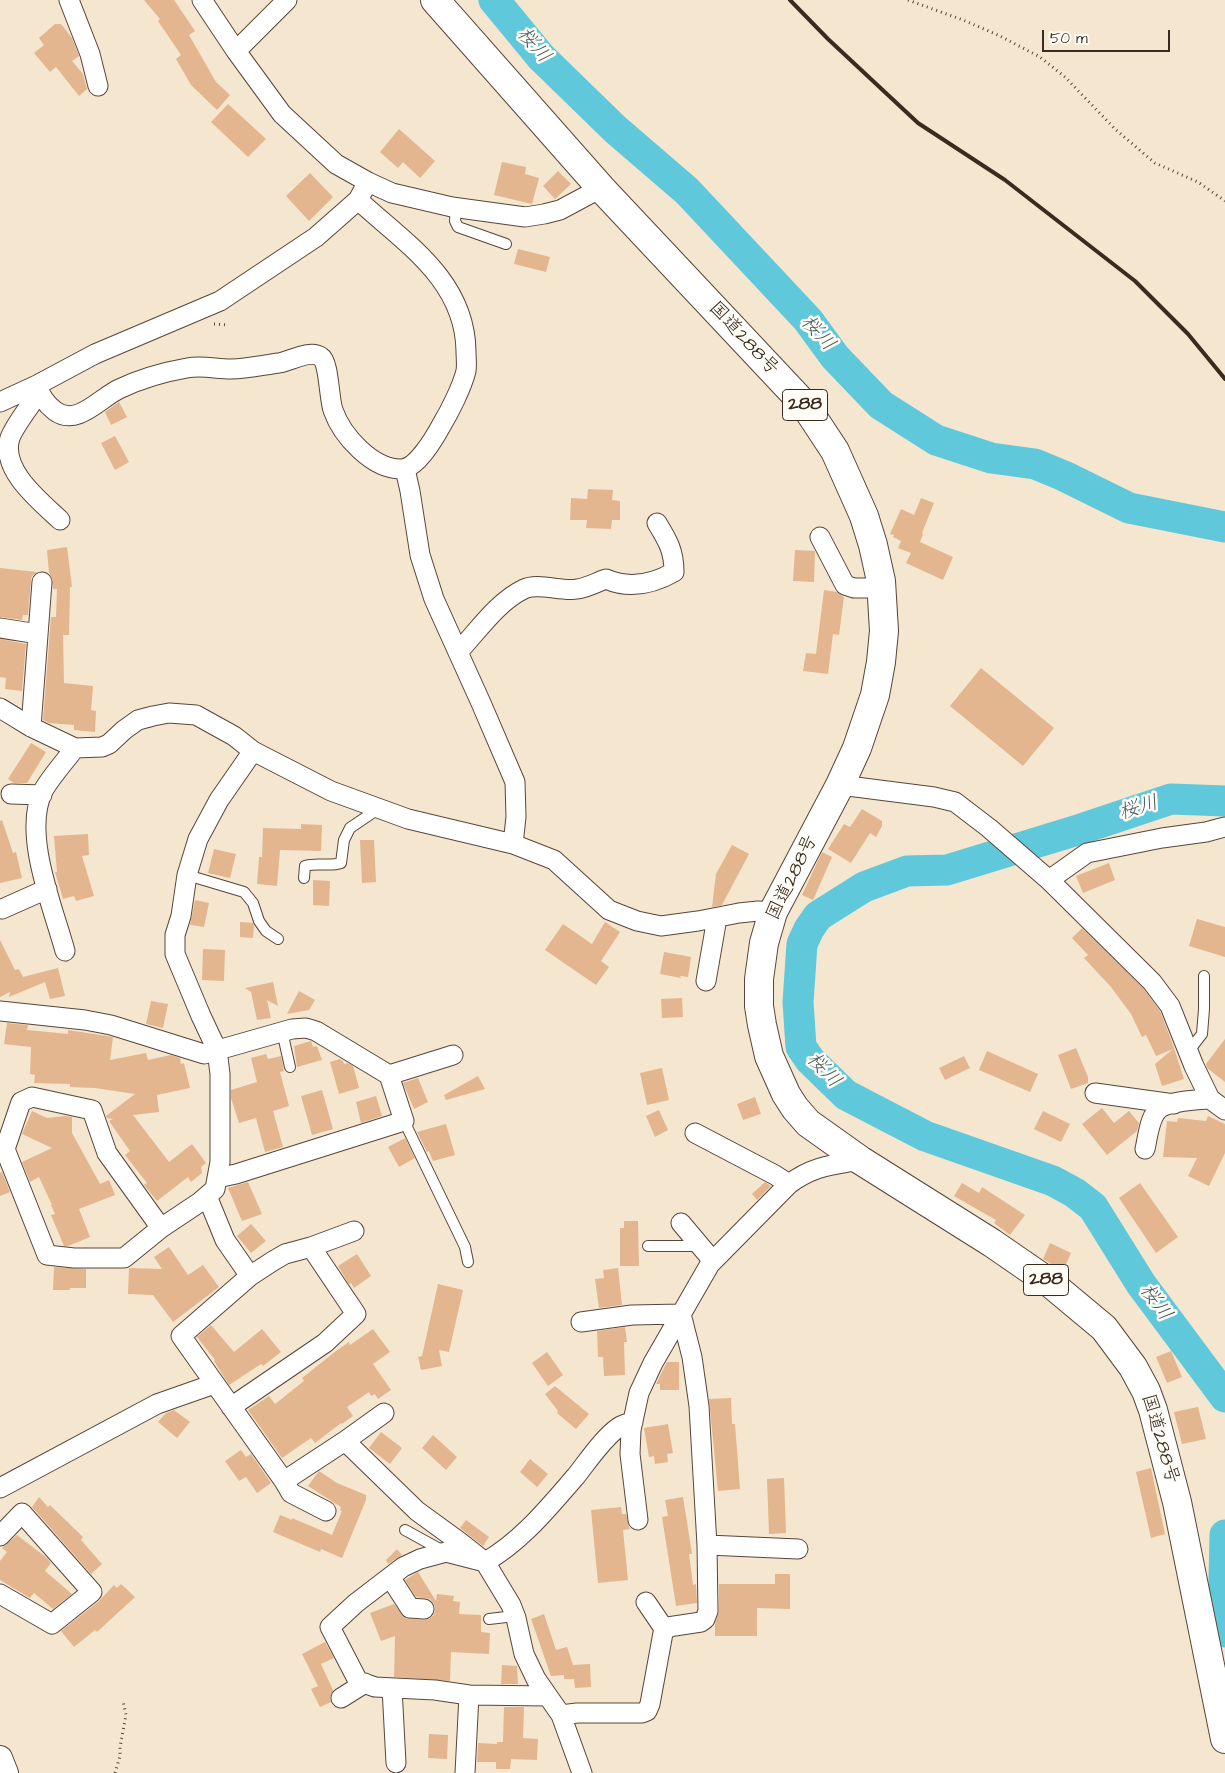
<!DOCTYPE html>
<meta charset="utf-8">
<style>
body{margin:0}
#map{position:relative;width:1225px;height:1773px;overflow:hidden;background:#f5e6d0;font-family:"Architects Daughter",sans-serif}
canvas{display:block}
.scale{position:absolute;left:1042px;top:30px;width:128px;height:22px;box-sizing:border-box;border:2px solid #3b2a1e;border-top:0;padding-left:6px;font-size:15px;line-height:18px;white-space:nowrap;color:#3b2a1e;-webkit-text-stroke:4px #fdfcf7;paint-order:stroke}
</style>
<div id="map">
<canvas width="1225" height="1773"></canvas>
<div class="scale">50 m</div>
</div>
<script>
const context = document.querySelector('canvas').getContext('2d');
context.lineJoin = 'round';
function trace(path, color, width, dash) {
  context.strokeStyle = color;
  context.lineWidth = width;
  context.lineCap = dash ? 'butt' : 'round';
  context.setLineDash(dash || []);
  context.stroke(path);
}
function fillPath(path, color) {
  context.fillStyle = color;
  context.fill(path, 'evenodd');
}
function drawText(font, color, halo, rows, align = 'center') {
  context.font = font + ' "Architects Daughter","Klee One",sans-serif';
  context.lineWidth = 5;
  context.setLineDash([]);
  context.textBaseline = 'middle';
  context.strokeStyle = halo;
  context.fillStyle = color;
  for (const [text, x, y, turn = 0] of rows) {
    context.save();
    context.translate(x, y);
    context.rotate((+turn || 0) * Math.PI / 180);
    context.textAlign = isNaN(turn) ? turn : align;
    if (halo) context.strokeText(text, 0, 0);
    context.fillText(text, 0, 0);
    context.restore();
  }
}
const river = new Path2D(`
 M494 0 541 57 615 129 687 191 808 320 835 357 881 405 936 440 991 458 1035 464 1064 476 1129 508 1225 527
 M1225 801 1171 799 1081 829 947 870 907 871 864 887 818 916 809 929 802 944 798 1002 801 1047 810 1060 846 1095 925 1136 1053 1181 1075 1193 1093 1207 1141 1284 1225 1397
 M1225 1535 1223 1625 1225 1632`);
const building = new Path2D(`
 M144 0H174L195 31 189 35 216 82 230 95 217 110 191 85 176 59 181 55 158 21 160 19Z
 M55 24H61L72 38 79 56 72 61 83 74 87 89 79 96 56 67 50 72 34 53 44 45 39 38Z
 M228 104 266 139 248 157 211 122Z
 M399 129 435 161 420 178 403 162 398 168 380 152Z
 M502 162 526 167 525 174 539 178 532 204 494 195Z
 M558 171 571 184 555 199 543 186Z
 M310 173 333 197 309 221 286 196Z
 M518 249 550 257 546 272 514 264Z
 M119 402 127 417 111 425 105 412Z
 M115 436 129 462 115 470 101 443Z
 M588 489 613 490 612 500 620 501V520H612L611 529 586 528 587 520H570L571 498 587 499Z
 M921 498 934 503 922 533 923 534 920 542 953 557 943 580 906 563 911 553 898 548 901 541 893 537 894 535 890 534 901 509 914 515Z
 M67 547 72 587H70L69 635H63L64 683 93 686 91 710 96 711 95 732 74 730V725L49 723 43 720 51 617H56L57 589H53L52 578 49 573 47 550Z
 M795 550 815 551 814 582 793 581Z
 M0 568 37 572 32 576 31 581 28 615H23L22 620 0 617Z
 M824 590 837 592 844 597 839 635 833 634 828 674 803 671 806 653 816 654Z
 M0 639 26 644 22 691 5 689 6 678 0 677Z
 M981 668 1054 728 1023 766 950 706Z
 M31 743 46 752 27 783H14L8 779Z
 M862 809 882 821V826L876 837 870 833 851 863 828 849 844 824 850 827Z
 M2 820 13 853 16 852 22 878 0 883V821Z
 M301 824 322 825 321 851 280 850 277 886 257 884 259 857H262L263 828 301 829Z
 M88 834 89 855 82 856 94 896 76 901 74 896 63 899 55 872H57L54 836Z
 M360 840H374L376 882 362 883Z
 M732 845 749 854 722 905 712 907 716 874Z
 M214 849 236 854 230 878 208 873Z
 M822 852 832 857 813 900 802 895Z
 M1109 863 1115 880 1083 893 1076 876Z
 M313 880 330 881 329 906 313 905Z
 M195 900 209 903 204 927 190 925Z
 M1197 919 1225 927V957L1189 946Z
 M240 922 253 923 254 926 253 938 240 937Z
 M605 922 620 932 601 961 609 967 596 985 545 950 563 924 592 944Z
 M1082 928 1144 989 1160 1011 1172 1042 1184 1079 1162 1086 1155 1064 1173 1049 1156 1056 1146 1035 1142 1037 1131 1014 1111 987 1084 958 1088 955 1072 938Z
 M0 940 15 970 19 969 23 977 58 968 65 996 50 999 45 982 9 997 10 992 0 997Z
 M203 949 225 950 224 981 202 980Z
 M664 952 691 957 688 977 680 976 681 978 660 974Z
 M273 982 278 1006 267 1000 271 1018 257 1020 251 992 245 988Z
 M299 991 315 1000 309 1010 287 1014Z
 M682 998 683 1017 662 1018 661 999Z
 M151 1001 168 1004 163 1028 146 1024Z
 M7 1023 28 1025 27 1030 68 1034V1030L113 1037 110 1060 146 1053 148 1060 171 1055 180 1058 181 1064 184 1063 190 1088 157 1095 159 1112 133 1115 169 1162 192 1144 206 1163 201 1167 202 1173 191 1182 188 1177 157 1201 144 1185 147 1183 125 1155 130 1151 109 1121 113 1119 107 1118 106 1116 135 1094 95 1088 70 1087V1084L34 1083 35 1075 30 1074 31 1047 4 1044Z
 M1225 1039V1082L1207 1068 1206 1064Z
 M311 1041 313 1047 317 1046 322 1060 297 1067 294 1046Z
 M1076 1048 1088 1077V1083L1071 1089 1058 1055Z
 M987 1051 1038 1074 1030 1092 979 1070Z
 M266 1054 268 1059 281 1056 284 1071 280 1072 289 1106 273 1111 283 1147 265 1152 256 1118 239 1123 231 1098V1090L257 1082 251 1058Z
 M964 1056 970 1068 945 1080 939 1068Z
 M340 1059 343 1061 344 1064 348 1063 353 1066 359 1088 339 1094 330 1062Z
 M662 1068 669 1100 647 1105 640 1073Z
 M478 1076 485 1089 446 1100 444 1095Z
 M418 1078 428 1102 414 1109 403 1083Z
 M322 1090 333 1129 312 1135 301 1096Z
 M376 1096 382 1116 361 1123 356 1102Z
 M755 1097 761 1114 743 1120 737 1104Z
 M1102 1108 1114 1123 1129 1111 1139 1123 1137 1131 1107 1155 1082 1124Z
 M659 1110 668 1130 655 1137 646 1116Z
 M32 1111 47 1118 65 1116 72 1117V1133L100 1184 109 1180 115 1195 79 1209 90 1237 68 1246H64L51 1215 55 1214 51 1205H52L39 1177 30 1182 22 1162 52 1148 22 1134Z
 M1043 1111 1070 1124 1061 1142 1034 1129Z
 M1208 1116 1225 1124V1153L1209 1186 1188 1176 1197 1158 1163 1157 1167 1121 1177 1122 1178 1118 1206 1121Z
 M446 1124 455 1155 433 1161 429 1151 427 1152 417 1132Z
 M405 1138 415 1158 399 1167 388 1147Z
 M2 1172 10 1192 0 1196V1173Z
 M248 1182 262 1214 242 1221 228 1188Z
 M765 1182 771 1186 757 1200 752 1194Z
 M962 1183 979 1193 982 1187 1025 1215 1010 1235 994 1223 996 1220 954 1196Z
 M1140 1183 1178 1237 1156 1253 1119 1198Z
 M624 1221H638L639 1266H620V1228H624Z
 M251 1224 266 1241 251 1253 237 1236Z
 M1050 1243 1071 1253 1063 1271 1043 1259Z
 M169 1247 188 1275 203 1265 219 1287 173 1322 153 1295 128 1294 129 1268 162 1269 154 1257Z
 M357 1254 371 1276 354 1288 351 1283 349 1284 338 1266Z
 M54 1267 86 1269V1288H70V1290H53Z
 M618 1268 622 1305 599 1308 595 1279 604 1278 603 1270Z
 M438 1284 463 1290 449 1352 439 1350 442 1366 421 1370 418 1357 422 1356Z
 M211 1325 234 1352 262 1329 281 1352 263 1366 261 1364 229 1385 214 1361 215 1360 197 1337Z
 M625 1327 627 1342H624L625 1375 604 1376 603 1357H598L597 1331Z
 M373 1329 390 1352 373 1364 391 1390 378 1399 375 1394 371 1396 369 1392 347 1407 353 1416 342 1424 341 1423 315 1443 311 1438 282 1458 248 1410 269 1396 275 1404 304 1381 302 1378 336 1351 349 1342 350 1345Z
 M1171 1351 1182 1377 1167 1383 1156 1357Z
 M547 1352 563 1375 548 1386 532 1363Z
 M667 1362H679V1390H660V1384H656Z
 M555 1386 589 1414 576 1429 557 1413 558 1411 545 1394Z
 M731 1398 732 1424H735L740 1489 718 1491 709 1399Z
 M1198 1407 1206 1439 1182 1444 1174 1412Z
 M174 1410 190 1422 177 1438 158 1422 166 1413Z
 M668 1424 673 1453 667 1454 668 1462 655 1464 654 1456 649 1457 644 1428Z
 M381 1432 402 1448 390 1464 369 1448Z
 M433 1435 457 1457 446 1470 422 1448Z
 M241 1450 246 1457 251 1454 271 1483 257 1493 246 1477 239 1481 225 1461Z
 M530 1459 548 1474 537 1487 520 1472Z
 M1151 1468 1165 1534 1151 1538 1136 1472Z
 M319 1471 337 1483 366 1495V1500L342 1558 321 1549 320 1552 273 1532 280 1515 292 1520V1518L332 1535 342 1511 340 1510 341 1507 308 1486Z
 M784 1478 786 1533 769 1534 767 1479Z
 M39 1497 48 1507 50 1505 83 1537 81 1540 102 1564 91 1574 32 1507Z
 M683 1497 692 1554H689L693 1585 696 1584 697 1603 676 1606 662 1517 668 1516 665 1500Z
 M621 1507 622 1514H626L629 1527 630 1529 623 1530 628 1580 598 1583 591 1510Z
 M466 1520 489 1537 483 1546 460 1528Z
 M17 1535 47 1558 51 1563 45 1571 72 1594 53 1609 34 1593 30 1598 0 1580V1561L7 1552 2 1548Z
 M397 1549 402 1555 388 1564 386 1560Z
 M418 1572 436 1601 437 1594 454 1596 453 1601 460 1602 459 1614 481 1615V1632L490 1633 489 1654 451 1652 450 1681 394 1677 395 1636 381 1641 370 1613 394 1604 405 1618 423 1620 429 1619 434 1615 435 1610 434 1604 430 1599 416 1597 405 1580Z
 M775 1574H790V1609L757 1608V1636H715V1624L719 1611V1584H775Z
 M121 1584 135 1597 97 1632 95 1630 74 1647 61 1631 99 1601 114 1585 117 1588Z
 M544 1614 556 1650 567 1647 573 1665 590 1664 591 1687 575 1688 574 1679H564V1675L551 1676 531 1619Z
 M325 1642 334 1658 321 1664 333 1690 330 1698 331 1702 320 1707 311 1689 318 1686 302 1654Z
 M502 1665 517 1666 518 1684H501Z
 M504 1707H524L523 1738 538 1739 537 1760 511 1759 510 1769H496V1762H477L478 1743 497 1744V1742H503Z
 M429 1734 448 1735 447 1759 428 1758Z`);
const path = new Path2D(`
 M908 0 963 20 998 35 1040 57 1065 77 1116 130 1155 163 1198 182 1225 201
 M214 324 229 325
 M115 1773 120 1756V1747L126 1715 123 1701`);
const service = new Path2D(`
 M456 208 455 221 458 227 506 244
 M187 875 244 892 253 903 259 921 266 931 278 939
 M304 878 305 866C317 862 329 867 341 863L344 840 350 828 378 809
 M282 1031 290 1067
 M1188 1052 1202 1034 1204 1009V976
 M404 1121 465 1247 468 1262
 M648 1246H700
 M405 1530 445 1552
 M489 1619 515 1616`);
const minor = new Path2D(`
 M69 0 90 54 98 86
 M202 0 236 51 282 114 336 164 368 182 392 193 452 207 525 217 544 214 560 210 601 188
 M236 51 287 0
 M37 385C40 396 46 404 55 411 77 427 100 398 119 389 140 379 164 372 187 368 202 365 216 369 231 369 246 369 264 365 279 363 291 361 310 349 321 357 329 362 329 399 333 410 342 436 373 470 402 469 417 468 435 437 441 426 450 411 462 387 466 371 467 365 466 357 466 351 465 280 405 243 358 200
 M39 392C32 404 14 426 10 438 0 470 40 501 60 520
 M0 402 37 385 95 354 220 301 316 237 358 200 364 189
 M405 469 410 491 420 555 434 599 481 703 515 782 516 817 513 844
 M820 537 845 585 854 588H881
 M0 628 38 634
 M458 652C478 631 497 602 524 589 538 582 562 592 577 589 587 588 597 582 606 579 629 589 653 584 674 572 674 551 668 541 657 523
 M0 708 31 727 75 748 102 747 109 744 124 730 138 720 153 716 169 713 196 715 234 736 253 751 331 791 408 819 513 844 554 860 609 910 637 921 661 926 698 921 739 913 758 911 773 912
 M31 727 42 582
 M840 785 934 797 955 802 989 828 1049 880 1152 982 1170 1006 1194 1066 1210 1099 1225 1110
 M11 794 42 795
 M1049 880 1087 853 1162 838 1206 832 1225 827
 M2 909 47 889
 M65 951C53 907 22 833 43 791 50 778 66 760 75 748
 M706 981 717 918
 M0 1011 85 1020 111 1025 204 1054 292 1029 306 1028 316 1031 389 1075 404 1121 236 1174 217 1178
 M389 1075 453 1055
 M1095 1093 1174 1104
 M32 1097 92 1110 107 1153 161 1228 124 1258H74L47 1255 5 1149 21 1102Z
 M695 1133 775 1175 789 1184
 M1145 1149C1148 1137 1149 1116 1160 1108 1171 1101 1197 1100 1210 1099
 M207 1196 225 1240 250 1276
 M681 1223 713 1261
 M161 1228 200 1202 215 1189 220 1162V1074L217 1050 201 1016 175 954V935L181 916 187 875 198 839 219 800 253 751
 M311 1247 354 1231
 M231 1407 325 1343 356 1314 311 1247 285 1254 273 1261 250 1276 181 1336 284 1481 345 1441 417 1511 461 1543 485 1562 511 1605 516 1618 524 1654 536 1679 561 1715 582 1773
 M345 1441 384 1413
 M284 1481 291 1493 326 1511
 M0 1488 157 1404 214 1384
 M638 1520 630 1454 631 1430 639 1393 653 1363 710 1264 789 1184C813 1166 832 1165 860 1160
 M0 1536 22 1513 92 1592 52 1624 0 1594
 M707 1545 798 1549
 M390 1577 410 1608 424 1609
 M646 1602 665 1630
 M392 1688 396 1763
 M548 1696 469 1695 435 1690 375 1687 358 1681 330 1627 356 1603 403 1567 420 1559 446 1552 485 1562C521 1542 549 1507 576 1476 588 1461 603 1438 619 1427 623 1424 628 1423 633 1422
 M341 1698 365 1683
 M561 1715 577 1713H642L647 1711 650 1704 663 1633 668 1627 701 1622 705 1619 708 1611 707 1545 699 1406 692 1357 681 1314 632 1315 581 1322
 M465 1773 469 1695`);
const tertiary = new Path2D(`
 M0 1758 6 1773`);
const trunk = new Path2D(`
 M435 0 601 188 804 404 835 451 864 516 873 545 881 581 884 631 881 662 875 695 857 748 840 785 773 912 764 943 759 979V1006L762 1025 769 1056 786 1094 795 1108 808 1123 860 1160 992 1243 1050 1283 1104 1328 1133 1367 1146 1391 1153 1410 1177 1502 1225 1739`);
const rail = new Path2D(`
 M790 0 828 39 918 123 1005 180 1135 281 1188 334 1225 379`);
const shields = [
 [805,405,45],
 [1046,1280,45]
];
const shieldNames = [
 ["288",805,405],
 ["288",1046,1280]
];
const streetNames = [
 ["国道288号",743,339,47],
 ["国道288号",793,878,-64],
 ["国道288号",1159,1439,74]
];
const waterNames = [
 ["桜川",533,46,49],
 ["桜川",817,334,48],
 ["桜川",1139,809,-17],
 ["桜川",823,1071,47],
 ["桜川",1155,1303,54]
];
trace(river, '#5fc8db', 31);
fillPath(building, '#e3b68f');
trace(service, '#574639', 12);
trace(minor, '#574639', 21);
trace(tertiary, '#574639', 26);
trace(trunk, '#574639', 30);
trace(path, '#574639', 3, [1, 4]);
trace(service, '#fff', 10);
trace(minor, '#fff', 19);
trace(tertiary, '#fff', 24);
trace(trunk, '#fff', 28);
trace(rail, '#3b2a1e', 4);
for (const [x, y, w] of shields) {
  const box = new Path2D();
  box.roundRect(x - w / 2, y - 15.5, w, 31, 4);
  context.fillStyle = '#fdfcf7';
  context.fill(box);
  trace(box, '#3b2a1e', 1);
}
drawText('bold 18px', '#3b2a1e', null, shieldNames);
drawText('19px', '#3b2a1e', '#fdfcf7', streetNames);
drawText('italic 20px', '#465957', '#fdfcf7', waterNames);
</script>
